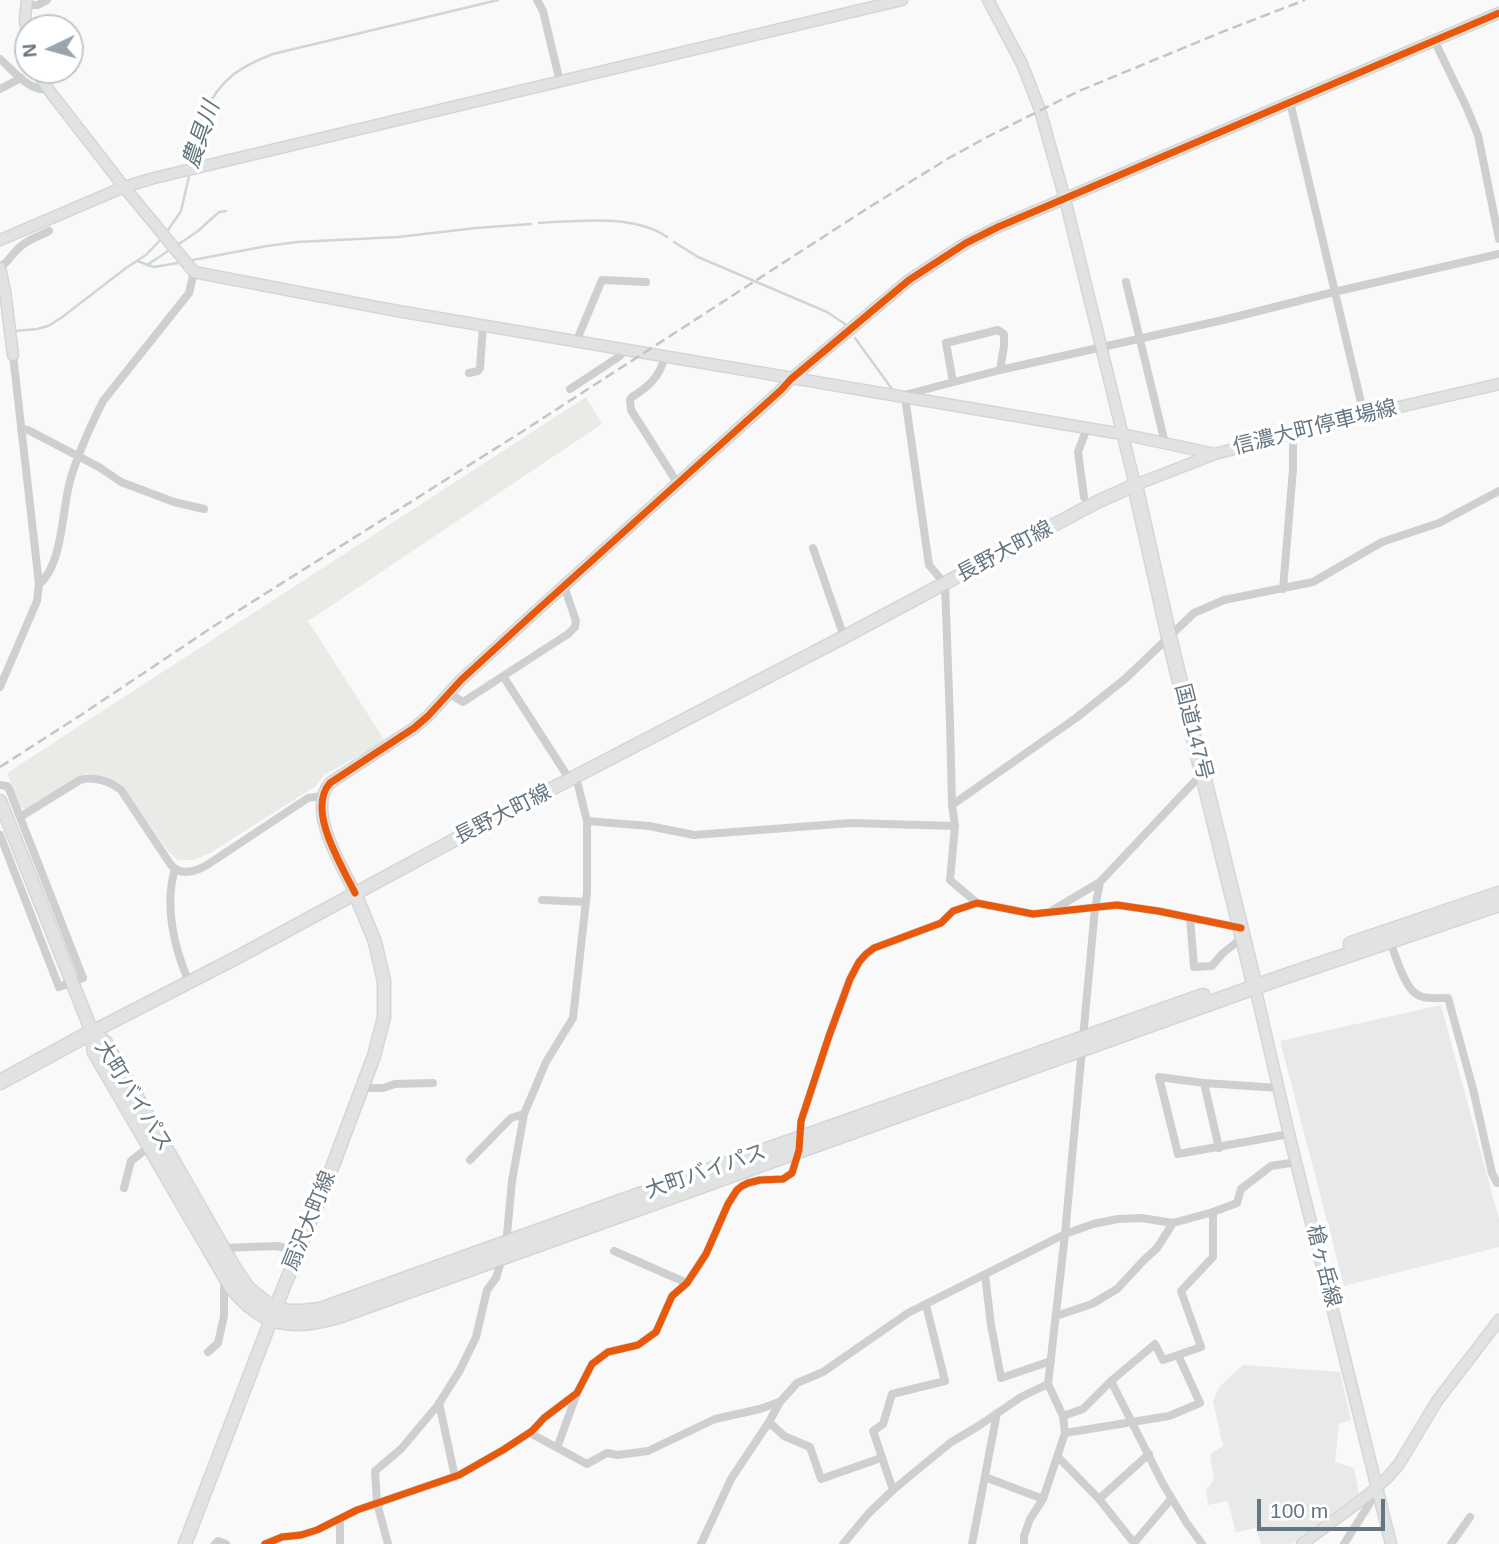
<!DOCTYPE html>
<meta charset="utf-8">
<style>
body{margin:0}
#map{position:relative;width:1499px;height:1544px;overflow:hidden;background:#f9f9f9;font-family:Helvetica,sans-serif}
canvas{display:block}
.north{position:absolute;left:14px;top:14px;width:70px;height:70px;box-sizing:border-box;background:#fff;border:2px solid #c1c8cd;border-radius:50%;rotate:265deg;font-size:19px;font-weight:700;line-height:28px;text-align:center;color:#657683}
.north::after{content:'';display:block;margin:auto;width:24px;height:32px;background:#99a4ac;clip-path:polygon(50% 0,100% 100%,50% 72%,0 100%)}
.scale{position:absolute;left:1257px;top:1499px;width:128px;height:32px;box-sizing:border-box;border:4px solid #657683;border-top:0;padding-left:9px;font-size:21px;line-height:24px;white-space:nowrap;color:#657683;-webkit-text-stroke:5px #fff;paint-order:stroke}
</style>
<div id="map">
<canvas width="1499" height="1544"></canvas>
<div class="north">N</div>
<div class="scale">100 m</div>
</div>
<script>
const context = document.querySelector('canvas').getContext('2d');
context.lineJoin = 'round';
function fillPath(path, color) {
  context.fillStyle = color;
  context.fill(path, 'evenodd');
}
function trace(path, color, width, dash) {
  context.strokeStyle = color;
  context.lineWidth = width;
  context.lineCap = dash ? 'butt' : 'round';
  context.setLineDash(dash || []);
  context.stroke(path);
}
function drawText(font, color, halo, rows, align = 'center') {
  context.font = font + ' Helvetica,"Noto Sans JP",sans-serif';
  context.lineWidth = 7;
  context.setLineDash([]);
  context.textBaseline = 'middle';
  context.strokeStyle = halo;
  context.fillStyle = color;
  for (const [text, x, y, turn = 0] of rows) {
    context.save();
    context.translate(x, y);
    context.rotate((+turn || 0) * Math.PI / 180);
    context.textAlign = isNaN(turn) ? turn : align;
    if (halo) context.strokeText(text, 0, 0);
    context.fillText(text, 0, 0);
    context.restore();
  }
}
const built = new Path2D(`
 M1441 1005 1499 1219V1247L1344 1286 1280 1041Z
 M1243 1365 1340 1372 1351 1420 1339 1424 1335 1462 1354 1468 1359 1493 1291 1544H1261L1256 1528 1236 1532 1228 1501 1208 1505 1206 1490 1214 1480 1210 1454 1223 1446 1213 1401 1220 1386Z`);
const green = new Path2D(`
 M586 397 602 424 308 621 385 741 324 775 316 786 210 853 194 860H178L169 852 120 783 87 773 25 809 20 807 7 773Z`);
const stream = new Path2D(`
 M191 165C194 132 207 95 234 74 246 65 260 59 273 54L498 0
 M539 223C578 221 634 214 667 237
 M166 233 181 211 190 172
 M674 242 698 257 827 312 845 324
 M176 246 198 231 219 212 226 211
 M193 260 267 246 297 242 398 237 476 228 531 224
 M137 261 154 267 178 263
 M147 265 171 249
 M14 331 37 329 48 326 61 318 126 268 146 255 162 238
 M855 338 892 389`);
const street = new Path2D(`
 M537 0 543 11 560 82
 M27 5H38L47 0
 M1434 40 1466 106 1478 135 1499 239
 M0 59C13 70 29 92 48 89
 M0 89 21 78
 M1290 102 1364 415
 M0 267C8 263 10 256 17 250 25 240 38 237 49 231
 M1126 282 1165 443
 M576 342 602 280 646 282
 M664 358C660 377 648 387 632 397L630 400 631 410 678 484
 M469 373 478 371 480 368 483 326
 M953 382 946 343 998 330 1004 334V346L1000 370
 M570 389 620 356 624 350
 M21 429 28 430 99 467 121 482 174 502 204 509
 M1084 497 1078 452 1087 428
 M813 548 844 637
 M39 584C63 565 62 509 70 481 78 453 90 427 103 401L189 293 194 272
 M1283 589 1293 469V432
 M503 676 570 780
 M0 687 37 601 39 584 13 355
 M450 691 455 697 463 702 568 634 575 627 576 621 564 586
 M0 785 7 786 9 789 83 978 59 987 0 835
 M952 805 1076 718 1125 679 1194 613 1224 600 1313 582 1382 542 1439 523 1499 491
 M20 817 80 780C92 776 110 781 121 790L171 865C181 876 195 872 207 865L308 798 322 796
 M587 821 649 826 694 835 851 823 955 826
 M175 869C164 905 174 948 189 982
 M542 900 586 902
 M977 903 950 880 955 826 952 805 950 721 945 584 929 565 906 404V397L908 394 1000 370 1223 320 1334 292 1499 254
 M1053 910 1100 882 1195 781 1204 775
 M1190 918 1194 967 1212 966 1222 954 1243 937
 M1390 941C1395 955 1404 985 1415 993 1423 1000 1438 998 1448 998L1473 1089 1492 1173 1497 1183H1499
 M1204 1083 1219 1148
 M362 1088H383L395 1084 433 1083
 M1279 1088 1204 1083 1159 1077 1178 1154 1289 1134
 M470 1160 511 1118 524 1114
 M124 1188 131 1161 150 1146
 M506 1245 512 1181 524 1114 546 1062 573 1018 587 892V821L576 777
 M222 1248 277 1246 298 1251
 M614 1251 687 1283
 M985 1275 991 1325 1001 1378 1051 1361
 M1056 1316 1092 1304 1117 1289 1143 1261 1157 1248 1173 1223
 M208 1352 218 1343 224 1316V1288L228 1280
 M1178 1355 1201 1347 1181 1291 1213 1257V1212
 M1111 1381 1163 1484 1186 1522 1202 1544
 M439 1403 455 1477
 M1063 1416 1083 1409 1111 1381 1155 1344 1163 1360 1178 1355 1200 1403 1169 1416 1065 1433
 M769 1422 784 1436 810 1447 821 1479 881 1458
 M530 1433 587 1464 607 1453 618 1455 648 1451 715 1419 760 1409 779 1402
 M557 1448 577 1393
 M1058 1457 1099 1499 1134 1543 1171 1499
 M985 1477 1043 1499
 M893 1490 873 1431 883 1424 892 1394 945 1381 926 1305
 M1099 1499 1149 1454
 M340 1519V1544
 M215 1544 218 1541 226 1544
 M265 1544 282 1537 301 1535 317 1530 357 1510 459 1475 503 1450 532 1431 544 1418 577 1393 592 1364 608 1352 638 1345 656 1332 672 1296 687 1283 706 1254 728 1204 737 1190 742 1186 748 1183 760 1180 783 1179 792 1173 799 1150 801 1121 829 1036 850 979 859 962 866 954 874 948 941 923 953 911 977 903 1033 914 1117 905 1158 911 1241 928
 M388 1544 377 1503 375 1471 401 1449 438 1405 460 1370 476 1337 487 1290 496 1278 502 1258
 M701 1544 731 1479 769 1422 780 1402 797 1383 823 1372 908 1313 1065 1234 1093 1224 1118 1219 1141 1218 1173 1223 1213 1212 1237 1203 1241 1189 1271 1166 1297 1162
 M843 1544 869 1513 893 1490 950 1443 980 1425 1021 1397 1048 1384
 M972 1544 997 1413
 M1024 1544V1536L1030 1519 1043 1499 1065 1433 1063 1416 1048 1384 1065 1234 1095 908 1100 882
 M1344 1544 1370 1503 1376 1489
 M1451 1544 1470 1517`);
const secondary = new Path2D(`
 M27 0 25 19 28 43
 M988 0 1022 64 1040 110 1065 199 1135 485 1215 454 1364 415 1499 384
 M36 70 48 89 124 187 194 272 392 310 1122 434 1215 454
 M0 240 124 187 154 178 902 0
 M0 268 5 291 13 355
 M355 893C342 866 306 810 330 783L414 728 428 716 461 680 534 613 781 390 791 379 909 280 966 243 998 227 1499 13
 M1255 987 1289 1134 1391 1544
 M1302 1544 1368 1495 1388 1477 1399 1464 1437 1401 1499 1320`);
const primary = new Path2D(`
 M0 801 92 1032 236 958 480 826 844 637 1097 502 1135 485
 M185 1544 279 1299 330 1173 374 1056 384 1017V981L375 942 355 893`);
const highway = new Path2D(`
 M1135 485 1169 637 1255 987
 M1351 944 1499 894
 M92 1032 95 1052 231 1286C265 1329 295 1329 344 1314L1280 978 1499 904
 M92 1032 105 1043 233 1267 247 1288 268 1305 288 1312H301L320 1310 617 1203 1203 996
 M0 1082 92 1032`);
const rail = new Path2D(`
 M0 767 84 713 214 626 520 433 868 208 949 158 989 136 1079 91 1227 30 1305 0`);
const cycleway = new Path2D(`
 M355 893C342 866 306 810 330 783L414 728 428 716 461 680 534 613 781 390 791 379 909 280 966 243 998 227 1499 13
 M265 1544 282 1537 301 1535 317 1530 357 1510 459 1475 503 1450 532 1431 544 1418 577 1393 592 1364 608 1352 638 1345 656 1332 672 1296 687 1283 706 1254 728 1204 737 1190 742 1186 748 1183 760 1180 783 1179 792 1173 799 1150 801 1121 829 1036 850 979 859 962 866 954 874 948 941 923 953 911 977 903 1033 914 1117 905 1158 911 1241 928`);
const streetNames = [
 ["信濃大町停車場線",1315,428,-14],
 ["長野大町線",1005,552,-28],
 ["国道147号",1193,732,76],
 ["長野大町線",503,815,-27],
 ["大町バイパス",133,1096,58],
 ["大町バイパス",706,1172,-19],
 ["扇沢大町線",310,1221,-68],
 ["槍ヶ岳線",1323,1266,76]
];
const waterNames = [
 ["農具川",202,135,-71]
];
fillPath(built, '#e8e9e9');
fillPath(green, '#e8ebe6');
trace(stream, '#ced6d9', 2.5);
trace(secondary, '#d5d6d7', 13);
trace(primary, '#d5d6d7', 15);
trace(highway, '#d5d6d6', 17);
trace(street, '#cecfd0', 8);
trace(secondary, '#e1e2e2', 10);
trace(primary, '#e1e2e2', 12);
trace(highway, '#e1e2e2', 14);
trace(rail, '#c3c5c6', 2.5, [10, 5]);
trace(cycleway, '#e8590c', 7);
drawText('21px', '#657683', '#fff', streetNames);
drawText('italic 23px', '#60757c', '#fff', waterNames);
</script>
